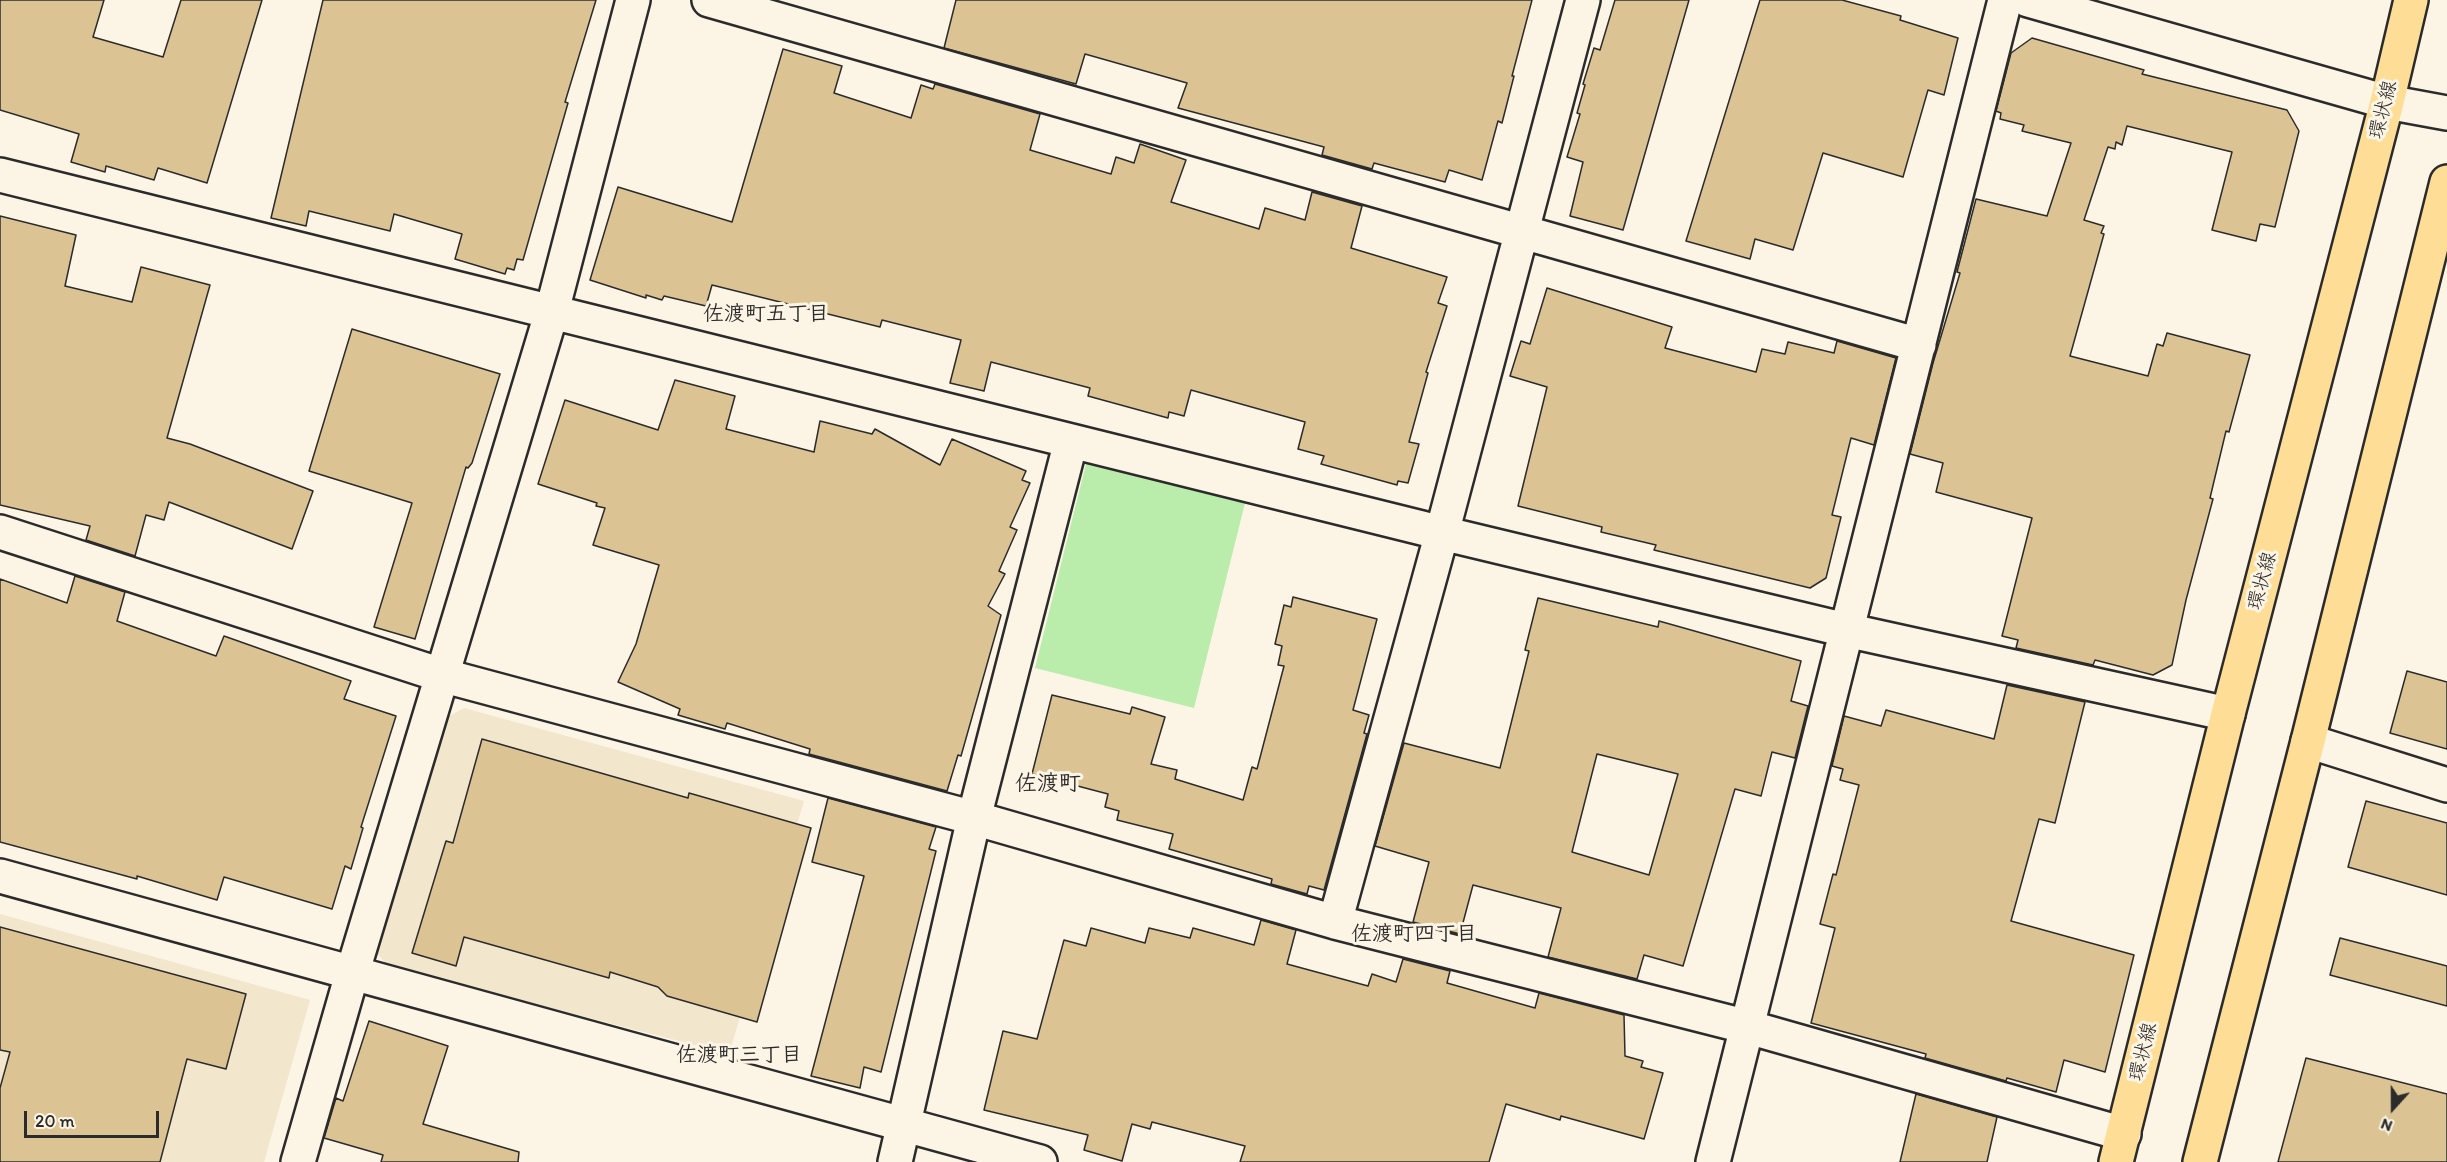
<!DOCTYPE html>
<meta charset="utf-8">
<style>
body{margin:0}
#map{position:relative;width:2447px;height:1162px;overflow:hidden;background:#fcf5e5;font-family:Itim,sans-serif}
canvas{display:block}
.north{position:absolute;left:2363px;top:1078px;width:60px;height:60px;-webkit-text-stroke:4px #fcf5e5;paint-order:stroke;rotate:201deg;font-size:16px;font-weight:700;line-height:24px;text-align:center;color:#2b2b2b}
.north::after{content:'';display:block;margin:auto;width:21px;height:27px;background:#2b2b2b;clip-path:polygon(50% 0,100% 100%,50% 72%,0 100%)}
.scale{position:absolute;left:24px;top:1111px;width:135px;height:27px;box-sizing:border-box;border:3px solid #2b2b2b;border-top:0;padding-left:8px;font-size:18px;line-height:21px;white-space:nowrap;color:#2b2b2b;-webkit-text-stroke:4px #fcf5e5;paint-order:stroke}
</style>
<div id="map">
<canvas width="2447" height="1162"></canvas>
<div class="north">N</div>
<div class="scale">20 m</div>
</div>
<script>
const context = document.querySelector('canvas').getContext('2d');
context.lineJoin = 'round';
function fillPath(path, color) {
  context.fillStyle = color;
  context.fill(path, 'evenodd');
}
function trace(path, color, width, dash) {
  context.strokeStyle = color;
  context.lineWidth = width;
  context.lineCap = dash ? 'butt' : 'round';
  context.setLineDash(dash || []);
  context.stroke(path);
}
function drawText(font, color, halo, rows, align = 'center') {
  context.font = font + ' Itim,"Klee One",sans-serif';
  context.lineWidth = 6;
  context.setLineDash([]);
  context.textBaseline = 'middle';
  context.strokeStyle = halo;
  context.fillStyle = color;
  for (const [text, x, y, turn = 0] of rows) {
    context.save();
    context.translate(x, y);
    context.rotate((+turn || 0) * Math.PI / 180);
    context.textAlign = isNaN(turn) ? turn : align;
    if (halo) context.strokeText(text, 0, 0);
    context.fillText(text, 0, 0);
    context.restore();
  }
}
const built = new Path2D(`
 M464 708 804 801 729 1054 388 966 375 951 449 716Z
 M0 914 310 1000 264 1162H0Z`);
const green = new Path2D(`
 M1087 460 1246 499 1194 708 1035 668Z`);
const building = new Path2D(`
 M0 0H104L93 37 163 57 181 0H262L207 183 158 168 154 180 106 166 105 172 71 162 79 134 0 110Z
 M323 0H596L565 102 568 103 523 260 517 259 514 270 507 268 505 274 455 259 462 234 394 214 390 231 309 211 306 226 271 218Z
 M956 0H1532L1512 76H1514L1502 123 1498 121 1482 180 1449 170 1445 182 1374 163 1372 169 1322 155 1324 147 1178 108 1187 83 1085 54 1076 84 944 48Z
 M1615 0H1689L1623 230 1570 216 1583 162 1567 157 1580 114 1577 113 1585 85 1583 84 1594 48 1600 50Z
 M1760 0H1842L1901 16 1900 20 1958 38 1944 95 1928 90 1903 177 1823 153 1793 250 1755 239 1750 259 1686 241Z
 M2032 38 2144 70 2142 74 2287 110 2299 131 2275 227 2260 224 2256 241 2212 230 2232 152 2127 126 2122 145 2116 142 2115 149 2108 147 2084 220 2104 226 2101 233 2104 234 2070 356 2148 376 2157 344 2163 346 2167 333 2250 355 2229 432 2226 431 2210 498 2213 499 2186 600 2172 665 2153 675 2095 660 2093 665 2016 648 2018 640 2002 636 2032 518 1936 492 1943 463 1910 454 1933 363 1960 273 1957 272 1976 199 2047 216 2071 143 2022 131 2024 125 2000 119 2001 113 1996 111 2011 53Z
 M783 49 842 66 834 93 911 118 921 85 933 89 935 84 1040 114 1030 150 1111 174 1116 157 1134 163 1140 144 1186 160 1171 202 1259 229 1265 208 1305 220 1312 192 1362 206 1351 248 1447 277 1438 303 1447 306 1426 372 1428 373 1409 442 1419 444 1408 483 1398 481 1397 485 1321 464 1324 456 1298 449 1305 422 1191 390 1184 416 1169 412 1168 418 1088 396 1090 388 991 362 984 391 950 383 961 340 882 320 880 327 712 285 706 306 664 296 662 300 646 295V298L590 280 618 187 732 222Z
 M0 216 76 235 65 286 132 302 141 267 210 285 167 438 190 444 313 491 292 549 169 502 164 520 146 515 135 556 86 540 90 526 0 505Z
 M1547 288 1672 327 1665 348 1756 372 1762 349 1785 354 1788 342 1834 353 1837 341 1896 358 1874 445 1851 438 1832 515 1841 517 1826 578 1810 588 1654 550 1656 545 1601 532 1602 527 1518 506 1547 387 1510 376 1521 341 1530 344Z
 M352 329 500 374 472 463 468 468 466 467 415 639 374 627 412 503 309 471Z
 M675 380 735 396 726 429 814 452 820 421 872 434 875 429 940 465 952 439 1026 471 1022 480 1030 483 1010 527 1017 530 999 571 1005 574 988 606 1001 615 961 756 958 755 947 791 809 754 810 749 727 723 725 729 678 715 680 709 618 682 636 644 659 565 593 545 605 508 596 506 597 503 538 484 565 400 658 430Z
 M75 576 125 592 117 621 216 656 224 636 351 681 344 699 396 716 361 827 363 828 351 869 345 866 332 909 224 877 217 900 137 876V879L0 842V579L67 603Z
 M1293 597 1377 619 1353 710 1369 715 1364 733 1367 734 1324 890 1309 886 1307 894 1271 884 1272 879 1169 849 1173 834 1117 820 1119 811 1105 807 1108 794 1032 774 1052 695 1130 714 1132 707 1165 717 1151 764 1177 770 1175 779 1243 800 1252 767 1257 769 1284 666 1278 665 1282 646 1275 644 1284 605 1291 607Z
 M1538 598 1658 627 1659 621 1801 661 1791 701 1808 706 1795 758 1772 752 1761 796 1735 789 1683 966 1644 955 1637 979 1548 957 1561 908 1473 885 1460 934 1413 922 1429 862 1375 846 1404 743 1500 768 1529 651 1525 650ZM1597 754 1678 774 1649 875 1572 852Z
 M2407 671 2447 682V749L2390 733Z
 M2007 685 2085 702 2055 823 2039 819 2011 921 2134 955 2105 1072 2064 1060 2056 1092 2007 1078 2006 1081 1925 1058 1926 1054 1811 1023 1835 928 1820 924 1833 874 1836 875 1859 785 1840 780 1843 769 1832 766 1844 716 1881 726 1886 710 1994 739Z
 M482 739 688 798 689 793 811 828 757 1022 667 996 658 987 610 972 609 978 464 937 456 966 412 953 446 841 453 843Z
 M828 798 936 827 929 849 936 851 881 1072 864 1067 860 1088 811 1076 864 876 812 862Z
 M2366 801 2447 823V895L2348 867Z
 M1261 920 1296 930 1287 964 1368 986 1372 974 1396 982 1403 959 1450 971 1447 983 1535 1008 1539 993 1624 1015 1625 1056 1643 1061 1641 1067 1663 1073 1644 1139 1561 1116 1560 1120 1506 1104 1489 1162H1240L1245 1146 1152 1122 1150 1129 1132 1124 1122 1161 1084 1150 1088 1135 984 1110 1003 1031 1037 1039 1064 940 1086 946 1091 928 1145 943 1149 928 1190 938 1193 928 1254 945Z
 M0 927 246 994 226 1069 187 1059 160 1162H0V1088L10 1052 0 1050Z
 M2340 938 2447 966V1006L2330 975Z
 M369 1021 448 1046 423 1124 519 1152 518 1162H381L383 1155 324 1138 336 1098 343 1101Z
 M2306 1058 2447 1094V1162H2278Z
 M1916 1094 1997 1117 1987 1162H1900Z`);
const street = new Path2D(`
 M709 0 1919 345
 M0 175 1442 533 1846 630 2228 714
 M0 532 441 675 974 818 1335 922 1748 1027 2124 1134
 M2308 741 2447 785
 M0 876 1040 1162
 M1335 922 1442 533 1583 0
 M298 1162 352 974 552 311 633 0
 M895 1162 974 818 1071 441
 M1713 1162 2005 0`);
const secondary = new Path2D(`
 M2028 0 2387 102 2447 113`);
const primary = new Path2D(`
 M2116 1162 2228 714 2387 102 2411 0
 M2200 1162 2308 741 2447 182`);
const streetNames = [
 ["環状線",2384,110,-76],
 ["環状線",2263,581,-75],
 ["環状線",2144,1052,-76]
];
const neighbourhoodNames = [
 ["佐渡町五丁目",766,315],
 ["佐渡町四丁目",1414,935],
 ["佐渡町三丁目",739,1056]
];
const quarterNames = [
 ["佐渡町",1048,784]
];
fillPath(built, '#f2e6cc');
fillPath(green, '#baecac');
fillPath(building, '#dcc393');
trace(building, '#2b2b2b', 1.5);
trace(street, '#2b2b2b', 38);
trace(secondary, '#2b2b2b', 38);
trace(primary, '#2b2b2b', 38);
trace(street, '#fcf5e5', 33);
trace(secondary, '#fcf5e5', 33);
trace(primary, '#fedd96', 33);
drawText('20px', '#2b2b2b', '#fcf5e5', streetNames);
drawText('bold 21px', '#2b2b2b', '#fcf5e5', neighbourhoodNames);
drawText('bold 22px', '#2b2b2b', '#fcf5e5', quarterNames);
</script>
